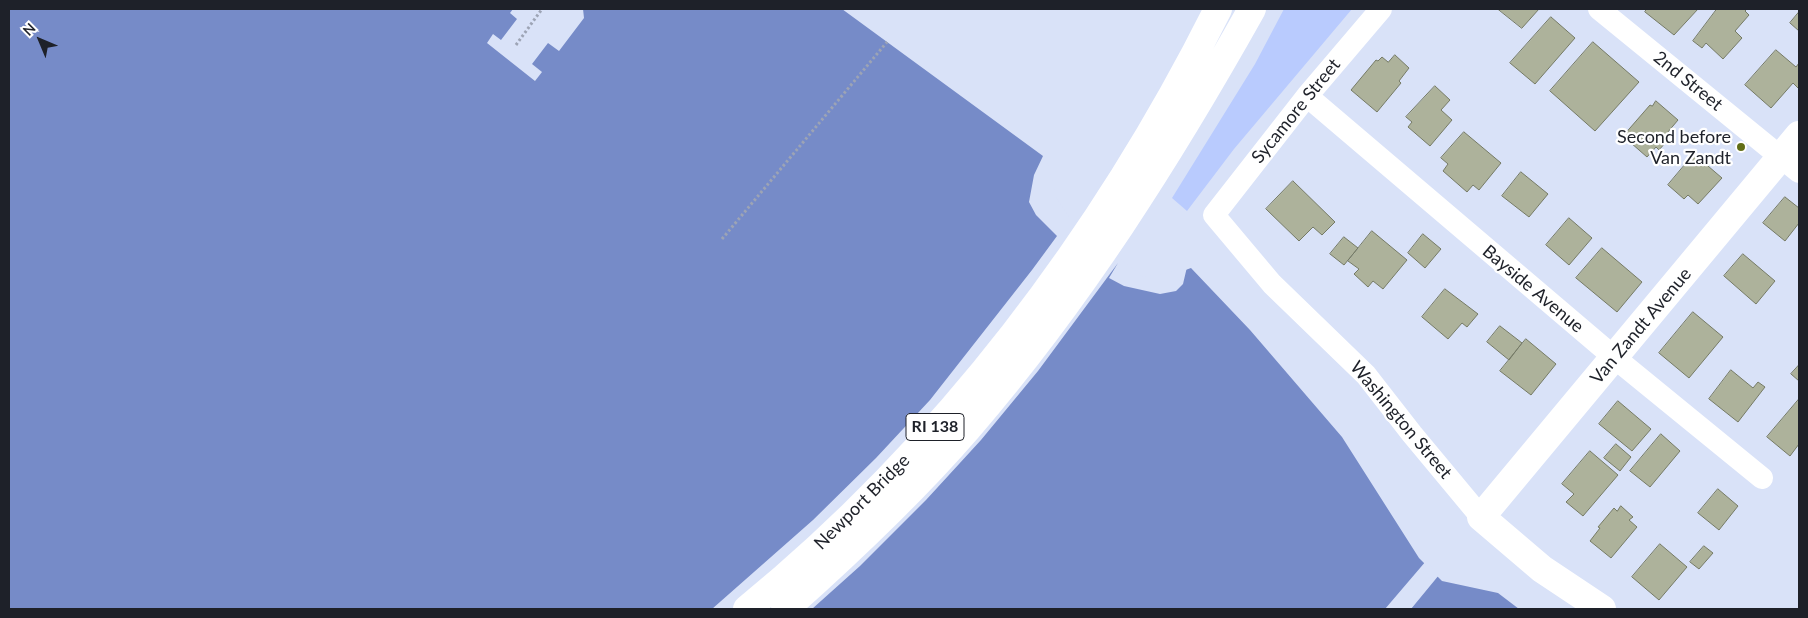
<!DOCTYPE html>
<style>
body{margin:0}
#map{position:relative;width:1808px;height:618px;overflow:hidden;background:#d9e2f8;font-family:Lato,sans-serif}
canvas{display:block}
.frame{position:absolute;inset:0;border:10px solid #1e2129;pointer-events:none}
.north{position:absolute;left:15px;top:15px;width:50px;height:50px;-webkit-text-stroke:4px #fff;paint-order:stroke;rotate:315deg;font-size:14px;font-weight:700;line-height:20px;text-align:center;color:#1e2129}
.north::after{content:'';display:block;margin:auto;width:18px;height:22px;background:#1e2129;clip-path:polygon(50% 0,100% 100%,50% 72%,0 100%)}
</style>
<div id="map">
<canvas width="1808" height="618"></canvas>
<div class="frame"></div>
<div class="north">N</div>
</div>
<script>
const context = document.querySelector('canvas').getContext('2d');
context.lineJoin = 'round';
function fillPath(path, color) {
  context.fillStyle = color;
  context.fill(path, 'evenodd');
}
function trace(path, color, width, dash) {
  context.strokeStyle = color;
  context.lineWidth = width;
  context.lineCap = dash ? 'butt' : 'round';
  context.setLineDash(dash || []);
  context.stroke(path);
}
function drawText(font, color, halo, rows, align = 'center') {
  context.font = font + ' Lato,sans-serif';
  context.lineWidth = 4.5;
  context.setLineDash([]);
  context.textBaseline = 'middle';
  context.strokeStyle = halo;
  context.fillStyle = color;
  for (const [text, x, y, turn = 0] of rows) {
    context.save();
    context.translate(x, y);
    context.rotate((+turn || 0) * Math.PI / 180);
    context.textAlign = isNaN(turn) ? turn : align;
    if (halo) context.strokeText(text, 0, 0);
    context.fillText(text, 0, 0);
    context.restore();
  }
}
const green = new Path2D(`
 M1284 9H1352L1234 149 1187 211 1172 198 1255 64Z`);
const water = new Path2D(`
 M9 9H513L510 13 517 19 501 40 493 34 487 43 535 81 542 72 532 64 548 43 559 51 584 18 583 9H842L1043 156 1055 200 1068 219 1142 279 1169 276 1191 268 1250 330 1342 437 1419 558 1442 581 1498 593 1519 609H9Z`);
const pier = new Path2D(`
 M1043 156H1046L1057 199 1069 217 1143 277 1168 273 1187 267 1183 284 1176 291 1160 294 1124 286 1109 278 1118 263 1038 371 981 440 926 500 860 566 812 609H712L813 520 876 458 930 400 1032 270 1057 236 1036 215 1029 202 1034 175Z
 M1426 561 1439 575 1411 609H1385Z`);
const building = new Path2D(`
 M1498 9H1539L1522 28Z
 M1647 9H1698L1674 35 1645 12Z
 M1717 9H1747L1745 11 1749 15 1735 31 1742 38 1723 59 1706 43 1702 48 1693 41Z
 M1799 12V31L1790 23Z
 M1551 17 1575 38 1535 84 1510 63Z
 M1593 42 1639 82 1595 131 1550 91Z
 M1776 50 1796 67 1799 63V89L1793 83 1771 108 1745 85Z
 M1395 55 1409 68 1399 81 1401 83 1377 112 1351 90 1376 60 1378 61 1382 57 1388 62Z
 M1435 86 1450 100 1441 110 1452 120 1430 146 1408 127 1412 122 1406 117Z
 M1656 101 1678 120 1662 139 1666 142 1659 150 1656 147 1647 157 1623 136 1650 105 1652 106Z
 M1464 132 1501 163 1479 190 1473 185 1467 192 1443 171 1448 164 1441 158Z
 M1694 154 1722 178 1698 204 1688 195 1684 199 1668 185Z
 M1521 172 1548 194 1529 217 1502 196Z
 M1293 181 1335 222 1322 235 1313 227 1299 241 1266 209Z
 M1785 197 1799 208V223L1785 241 1763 223Z
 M1569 218 1592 238 1569 265 1546 245Z
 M1372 231 1407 260 1383 289 1373 281 1368 287 1354 274 1359 269 1348 261Z
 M1423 234 1441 249 1425 268 1408 253Z
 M1344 237 1358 248 1344 265 1330 254Z
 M1602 248 1642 282 1617 312 1576 278Z
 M1743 254 1775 281 1756 304 1724 276Z
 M1445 289 1478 314 1467 327 1462 323 1448 339 1422 317Z
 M1693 312 1723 337 1689 378 1659 353Z
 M1500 326 1522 343 1509 360 1487 342Z
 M1526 339 1556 364 1531 395 1500 371Z
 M1799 365V381L1791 374Z
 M1731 370 1753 388 1758 382 1765 387 1738 422 1709 399Z
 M1799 399V444L1790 456 1767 437Z
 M1618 401 1651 429 1632 451 1599 424Z
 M1661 434 1680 451 1650 487 1630 471Z
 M1616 444 1631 457 1620 471 1604 458Z
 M1590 451 1618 475 1583 516 1566 502 1574 494 1562 484Z
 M1718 489 1738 506 1719 530 1698 513Z
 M1621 506 1633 517 1629 520 1637 527 1611 558 1590 541 1600 528 1598 527 1614 508 1617 511Z
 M1660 544 1687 567 1659 600 1632 577Z
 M1704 546 1713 553 1699 569 1690 562Z`);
const path = new Path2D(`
 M516 45 542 9
 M722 239 887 42`);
const minor = new Path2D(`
 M1381 9 1307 96 1214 215 1272 284 1366 375 1412 434 1481 517
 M1599 9 1799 172
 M1307 96 1615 358 1762 478`);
const tertiary = new Path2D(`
 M1602 609 1542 569 1481 517 1799 135`);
const motorway = new Path2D(`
 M747 609C945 447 1104 237 1218 9
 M785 609C849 552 912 493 968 428 1079 299 1169 157 1252 9`);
const markers = [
 [1741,147,5,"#616e17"]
];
const shields = [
 [935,427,58]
];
const shieldNames = [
 ["RI 138",935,427]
];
const streetNames = [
 ["2nd Street",1688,81,39],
 ["Sycamore Street",1296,111,-51],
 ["Bayside Avenue",1533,289,40],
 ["Van Zandt Avenue",1641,326,-50],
 ["Washington Street",1401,420,50],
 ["Newport Bridge",862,502,-45]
];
const poiNames = [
 ["Second before",1731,137],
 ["Van Zandt",1731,158]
];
fillPath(green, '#b9cbfe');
fillPath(water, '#768bc8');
fillPath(pier, '#d9e2f8');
fillPath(building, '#adb29b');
trace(building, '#757a65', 1);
trace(path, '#9da4b5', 3, [2.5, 2.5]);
trace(minor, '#fff', 22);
trace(tertiary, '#fff', 28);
trace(motorway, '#fff', 28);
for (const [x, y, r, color] of markers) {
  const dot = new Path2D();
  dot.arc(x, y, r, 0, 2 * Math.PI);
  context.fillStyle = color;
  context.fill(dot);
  trace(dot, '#fff', 2);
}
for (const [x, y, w] of shields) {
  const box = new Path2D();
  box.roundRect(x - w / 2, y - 13.5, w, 27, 4);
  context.fillStyle = '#fff';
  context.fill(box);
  trace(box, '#1e2129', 1);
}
drawText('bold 16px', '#1e2129', null, shieldNames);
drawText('18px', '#1e2129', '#fff', streetNames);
drawText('18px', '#1e2129', '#fff', poiNames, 'right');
</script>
